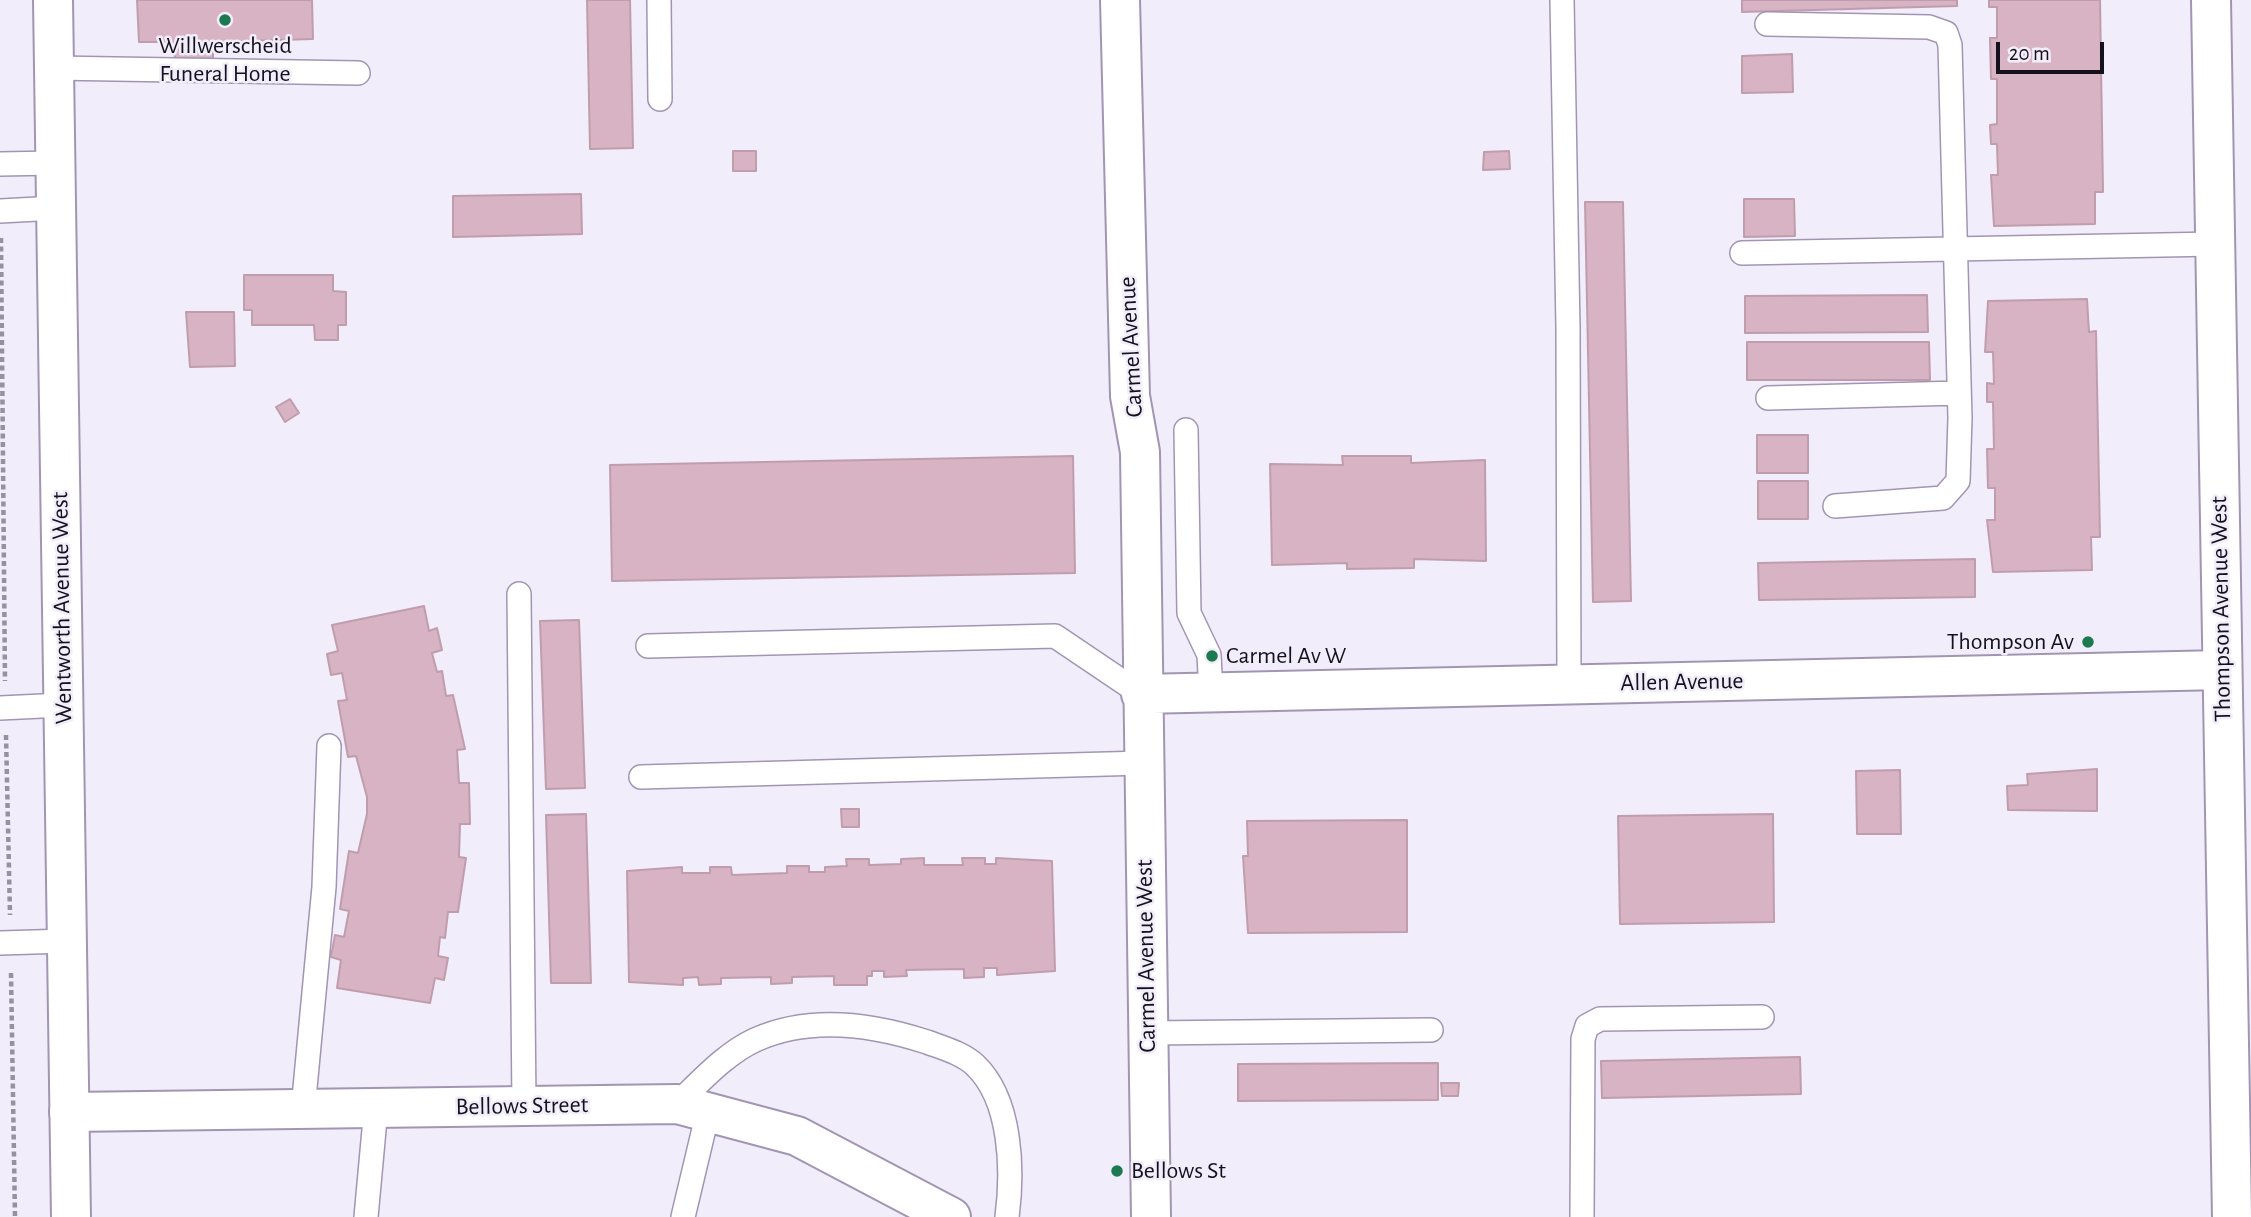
<!DOCTYPE html>
<style>
body{margin:0}
#map{position:relative;width:2251px;height:1217px;overflow:hidden;background:#f2edfa;font-family:"Alegreya Sans",sans-serif}
canvas{display:block}
.scale{position:absolute;left:1996px;top:42px;width:108px;height:32px;box-sizing:border-box;border:4px solid #15111c;border-top:0;padding-left:9px;font-size:21px;line-height:24px;white-space:nowrap;color:#15111c;-webkit-text-stroke:5px #f2edfa;paint-order:stroke}
</style>
<div id="map">
<canvas width="2251" height="1217"></canvas>
<div class="scale">20 m</div>
</div>
<script>
const context = document.querySelector('canvas').getContext('2d');
context.lineJoin = 'round';
function fillPath(path, color) {
  context.fillStyle = color;
  context.fill(path, 'evenodd');
}
function trace(path, color, width, dash) {
  context.strokeStyle = color;
  context.lineWidth = width;
  context.lineCap = dash ? 'butt' : 'round';
  context.setLineDash(dash || []);
  context.stroke(path);
}
function drawText(font, color, halo, rows, align = 'center') {
  context.font = font + ' "Alegreya Sans",sans-serif';
  context.lineWidth = 5;
  context.setLineDash([]);
  context.textBaseline = 'middle';
  context.strokeStyle = halo;
  context.fillStyle = color;
  for (const [text, x, y, turn = 0] of rows) {
    context.save();
    context.translate(x, y);
    context.rotate((+turn || 0) * Math.PI / 180);
    context.textAlign = isNaN(turn) ? turn : align;
    if (halo) context.strokeText(text, 0, 0);
    context.fillText(text, 0, 0);
    context.restore();
  }
}
const building = new Path2D(`
 M137 0H312L313 39 213 42V60L175 61 174 42H139Z
 M587 0H630L633 148 590 149Z
 M1742 0H1957V6L1742 12Z
 M1989 0H2100L2103 192H2095V224L1994 226 1991 175H1998L1997 144H1991L1990 125 1997 124V79H1991L1990 38H1997V7H1989Z
 M1792 54 1793 92 1742 93V56Z
 M733 151H756V171H733Z
 M1509 151 1510 169 1483 170 1484 152Z
 M581 194 582 234 453 237V196Z
 M1744 199H1794L1795 236 1744 237Z
 M1585 202H1623L1631 601 1593 602Z
 M244 275H333V291L346 292V325H338V340H315L314 325H252V310H244Z
 M1927 295 1928 332 1745 333V296Z
 M2087 299 2089 332 2096 331 2100 537H2091L2092 570 1993 572 1987 520H1995V488H1988L1987 449H1994L1993 402H1987V383L1994 384 1993 352H1985L1988 301Z
 M186 312H234L235 366 190 367Z
 M1747 342H1929L1930 380H1747Z
 M290 399 299 413 285 422 276 407Z
 M1757 435H1808V473H1757Z
 M1073 456 1075 573 612 581 610 465Z
 M1342 456H1411V463L1485 460 1486 561 1414 559V568L1347 569V563L1272 565 1270 464 1343 465Z
 M1758 481H1808V519H1758Z
 M1975 559V597L1759 600 1758 563Z
 M424 606 429 631 437 628 442 650 432 653 437 672 442 671 446 696 453 695 465 749 457 750 459 783H469L470 824H460L459 857 466 858 458 912H448L445 938 440 937 438 956 448 958 444 980 435 978 430 1003 337 988 341 960 331 957 335 935 344 937 349 911 340 909 349 851 358 853 367 814V797L356 756 348 757 338 701 347 700 342 673 331 675 327 654 338 651 332 625Z
 M579 620 585 788 546 789 540 621Z
 M2097 769V811L2008 810 2007 786 2028 785 2027 774Z
 M1900 770 1901 834H1857L1856 771Z
 M841 809H859V827H842Z
 M586 814 591 983H551L546 815Z
 M1773 814 1774 922 1620 924 1618 816Z
 M1407 820V932L1248 933 1243 856H1248L1247 821Z
 M924 858V865H963L962 858H985V864H996V858L1052 861 1055 971 997 975V968H984V977L964 978V969L906 970 907 976 884 977V971H872V976H867V985H834V976L792 977V983L771 984V977L721 978V984L699 985 698 977 683 978V985L629 982 627 871 682 867V873H710V867H731L732 875 787 873V866H809V872H825V867L847 866 846 859H869V865L901 864V859Z
 M1800 1057 1801 1094 1602 1098 1601 1061Z
 M1438 1063V1100L1238 1101V1064Z
 M1441 1083H1459L1458 1096H1442Z`);
const path = new Path2D(`
 M1 238 5 681
 M6 735 10 915
 M11 973 15 1217`);
const lane = new Path2D(`
 M659 0 660 99
 M1562 0 1568 328 1569 685
 M1767 24 1929 27 1946 33 1950 45 1960 418 1958 481 1943 498 1835 506
 M54 68 358 73
 M0 164 55 163
 M0 211 56 208
 M1742 253 2215 244
 M1768 398 1959 393
 M1186 430 1189 613 1209 655 1211 693
 M519 594 524 1106
 M648 646 1055 636 1141 694
 M0 708 63 705
 M641 777 1143 763
 M0 943 67 941
 M1148 1033 1431 1030
 M677 1104C701 1081 725 1054 755 1040 810 1015 872 1024 927 1042 943 1048 962 1053 975 1065 1012 1100 1013 1171 1007 1217
 M303 1109 324 887 329 746
 M366 1217 376 1108
 M683 1217 708 1112
 M1582 1217 1583 1039 1587 1026 1600 1019 1762 1017`);
const street = new Path2D(`
 M1120 0 1130 396 1140 452 1151 1217
 M1141 694 2222 670
 M69 1112 677 1104 797 1136 951 1217`);
const secondary = new Path2D(`
 M53 0 71 1217
 M2211 0 2232 1217`);
const markers = [
 [225,20,7,"#1d7a50"],
 [2088,642,7,"#1d7a50"],
 [1212,656,7,"#1d7a50"],
 [1117,1171,7,"#1d7a50"]
];
const poiNames = [
 ["Willwerscheid",225,46,"center"],
 ["Funeral Home",225,74,"center"],
 ["Thompson Av",2074,642,"right"],
 ["Carmel Av W",1226,656],
 ["Bellows St",1131,1171]
];
const streetNames = [
 ["Carmel Avenue",1131,347,-93],
 ["Wentworth Avenue West",62,608,-91],
 ["Thompson Avenue West",2221,609,-91],
 ["Allen Avenue",1682,682,-1],
 ["Carmel Avenue West",1146,956,-91],
 ["Bellows Street",522,1106,-1]
];
fillPath(building, '#d7b3c3');
trace(building, '#c09dad', 2);
trace(lane, '#a295b3', 26);
trace(street, '#a295b3', 42);
trace(secondary, '#a295b3', 42);
trace(path, '#96919d', 4.5, [5, 3.5]);
trace(lane, '#fff', 23);
trace(street, '#fff', 38);
trace(secondary, '#fff', 38);
for (const [x, y, r, color] of markers) {
  const dot = new Path2D();
  dot.arc(x, y, r, 0, 2 * Math.PI);
  context.fillStyle = color;
  context.fill(dot);
  trace(dot, '#f2edfa', 2.5);
}
drawText('24px', '#15111c', '#f2edfa', poiNames, 'left');
drawText('24px', '#15111c', '#f2edfa', streetNames);
</script>
